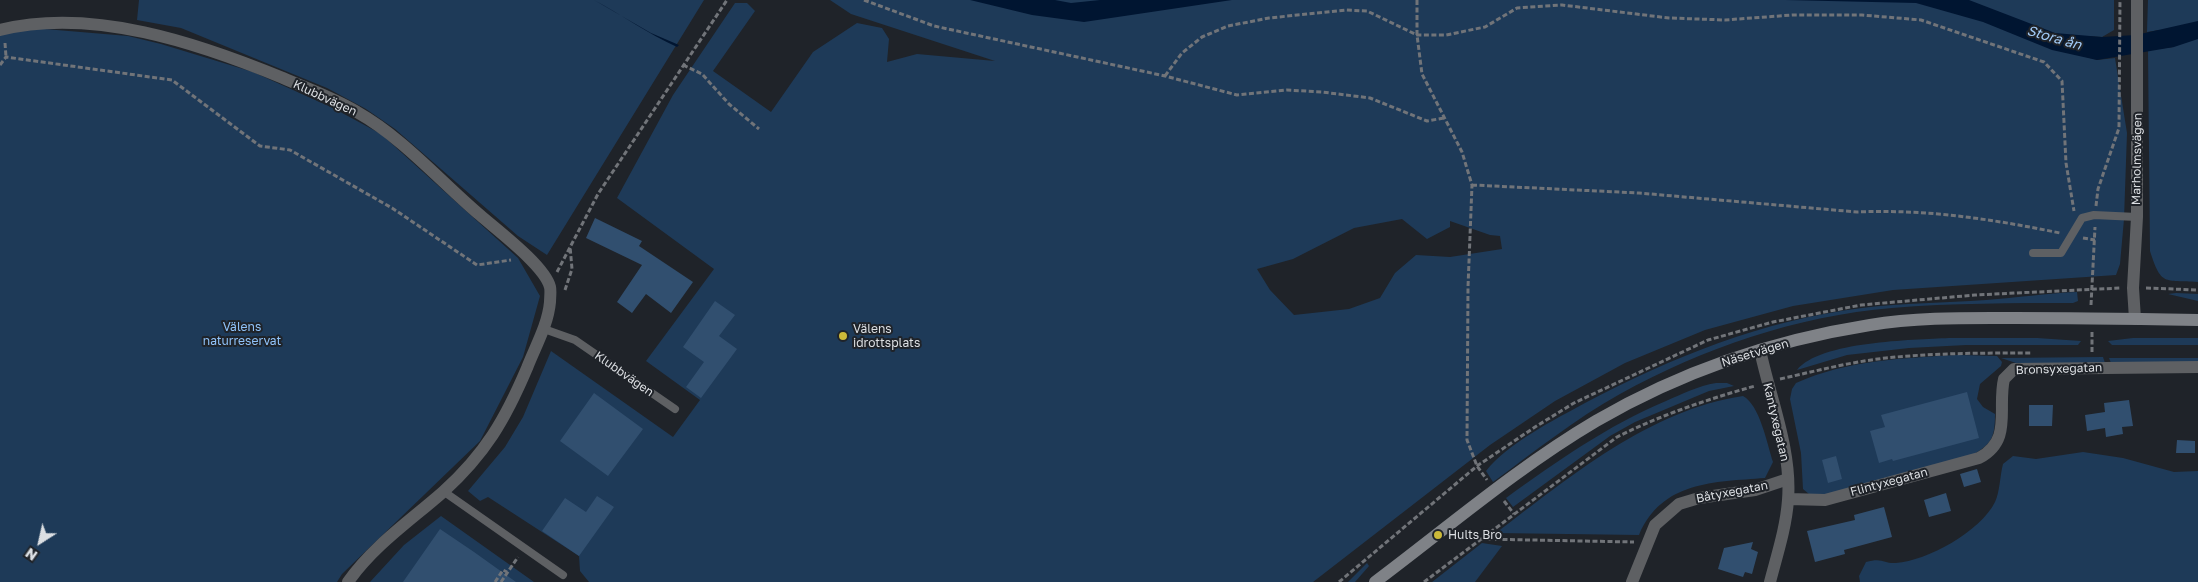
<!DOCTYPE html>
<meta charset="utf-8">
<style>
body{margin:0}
#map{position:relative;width:2198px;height:582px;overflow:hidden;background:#1f2329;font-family:"Golos Text",sans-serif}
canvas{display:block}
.north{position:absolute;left:15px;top:517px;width:50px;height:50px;-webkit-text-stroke:4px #1f2329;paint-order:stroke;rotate:215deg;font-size:14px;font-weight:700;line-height:20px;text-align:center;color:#dcdfe3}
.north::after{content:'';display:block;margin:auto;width:18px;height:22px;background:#dcdfe3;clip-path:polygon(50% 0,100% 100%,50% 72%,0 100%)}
</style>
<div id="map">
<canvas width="2198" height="582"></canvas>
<div class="north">N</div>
</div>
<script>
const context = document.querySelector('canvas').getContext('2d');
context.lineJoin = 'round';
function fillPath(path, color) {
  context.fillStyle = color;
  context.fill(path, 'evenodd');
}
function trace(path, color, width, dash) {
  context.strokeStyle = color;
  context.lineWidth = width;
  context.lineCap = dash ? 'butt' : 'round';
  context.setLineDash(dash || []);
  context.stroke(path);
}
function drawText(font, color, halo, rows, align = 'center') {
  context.font = font + ' "Golos Text",sans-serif';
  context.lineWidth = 4;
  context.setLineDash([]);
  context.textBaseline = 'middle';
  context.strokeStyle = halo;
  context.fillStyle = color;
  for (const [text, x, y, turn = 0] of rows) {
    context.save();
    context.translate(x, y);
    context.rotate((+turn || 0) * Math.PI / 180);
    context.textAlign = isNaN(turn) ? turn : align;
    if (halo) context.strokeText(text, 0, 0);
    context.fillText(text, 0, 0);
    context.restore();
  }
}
const green = new Path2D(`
 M139 0H704L547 255 518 236 395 129 366 109 327 88 181 28 137 20Z
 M830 0H2114V30L2102 37 2085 36 2083 56 2097 60 2115 58 2127 133 2124 219 2120 264 2116 275 1893 290 1793 306 1705 330 1625 363 1555 401 1490 445 1313 582H589L580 571 579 556 488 497 480 501 468 491 505 447 523 417 551 351 673 437 700 400 646 361 714 269 617 198 673 95 735 3H747L755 11 713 71 771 112 813 52 857 23 882 28 889 39 887 62 917 54 995 61 851 14ZM1402 219 1427 239 1450 227V221L1490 235 1500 236 1502 249 1450 257 1416 255 1395 273 1380 298 1349 309 1294 315 1270 290 1257 269 1293 259 1354 228Z
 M2148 0H2198V282C2164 280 2161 286 2150 251L2148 50 2174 47 2159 30 2147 32Z
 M33 28 128 36 161 44 253 72 333 108 381 134 518 258 540 296 523 357 480 441 342 574 337 582H0V35Z
 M2077 292 2078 301 2073 303C2013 303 1952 303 1892 308 1797 316 1703 348 1620 394 1575 419 1534 452 1493 482L1486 471C1508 443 1554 420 1585 403 1672 357 1764 320 1862 308 1903 303 1945 303 1986 300 2017 298 2046 293 2077 292Z
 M2176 293 2198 294V301L2168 294Z
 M1949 338H2037L2081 341 2078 345H1966L1909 348 1847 355 1797 370C1820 341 1913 340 1949 338Z
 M2133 338H2198V345H2112L2108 341Z
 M1958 355 1997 356 2002 362 2001 366 1980 384 1977 399 1983 407 1995 414C1995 441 1990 445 1967 458L1825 495 1809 494 1803 489 1801 453 1790 399 1792 389 1796 383C1847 360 1904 358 1958 355Z
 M2103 357 2105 363 2019 364 2001 358Z
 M2109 358H2198V363H2111Z
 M1716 383H1727L1734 386 1709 391 1635 422 1610 436 1513 507 1506 498C1557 461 1607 426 1666 401 1682 394 1698 386 1716 383Z
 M1743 396C1760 405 1767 444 1773 462L1765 478C1714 482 1662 481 1639 535L1496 533C1570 477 1649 410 1743 396Z
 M2083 452 2123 458 2174 472 2198 471V582H1860L1859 576 1866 562C1883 557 1884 564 1896 563 1927 561 1981 531 1995 502 2000 491 2000 475 2003 464L2013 456 2036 459Z
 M441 516 534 582H370L404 545Z
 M1482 543 1502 546 1475 582H1432Z
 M1367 563 1369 566 1355 582H1348Z`);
const water = new Path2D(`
 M594 0 651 33 679 45 677 47C648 34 622 15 594 0Z
 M970 0H1055L1071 3 1100 0H1232L1084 22 1032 15Z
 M1785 0H1969L2055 33 2102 37 2136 35 2198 21V39L2174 47 2097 60 2052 50 1983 22 1916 3Z`);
const building = new Path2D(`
 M595 218 642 241 639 246 693 282 671 313 646 294 632 313 617 302 642 265 586 238Z
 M715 301 735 315 719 336 737 349 701 398 686 387 704 362 683 347Z
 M1967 392 1979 438 1893 461 1892 459 1879 463 1870 431 1885 427 1881 415Z
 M594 393 643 429 608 476 560 441Z
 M2129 400 2133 426 2122 427 2123 434 2106 437 2105 428 2087 431 2085 415 2105 412 2104 403Z
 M2029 405H2053L2052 426H2029Z
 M2177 440 2195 441V453H2176Z
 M1836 456 1842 479 1828 483 1822 460Z
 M1977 469 1981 482 1964 487 1960 474Z
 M1946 493 1951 511 1929 517 1924 500Z
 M597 496 614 507 579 556 542 531 565 498 586 512Z
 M1884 507 1892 537 1844 550 1845 554 1815 562 1807 531 1855 520 1854 515Z
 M440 529 474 552 516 582H403Z
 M1753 542 1751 549 1758 552 1752 574 1745 572 1743 577 1718 569 1724 548Z`);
const path = new Path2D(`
 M864 0 934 26 1165 76 1237 95 1287 90 1322 92 1370 98 1427 121 1444 118
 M1417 0V35L1422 74 1462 152 1472 185 1468 287 1467 440 1477 466 1487 480
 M5 43 6 57
 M0 65 6 57 172 80 260 146 290 150 392 208 477 265 511 260
 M683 65 702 74 729 104 759 129
 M1165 76 1182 53 1202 37 1228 26 1269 18 1346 10 1367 11 1417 35H1446L1485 27 1517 8 1562 5 1669 18 1725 20 1792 15H1862L1921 20 2044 62 2062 81 2066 163 2074 211
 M1472 185 1639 193 1857 212C1926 209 1992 219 2060 233
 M2096 206 2098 189 2119 128 2120 0
 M2083 238 2095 240
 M557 272 598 194 727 0
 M2146 288 2198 290
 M565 290 572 269 570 246
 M2091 305 2095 227
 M2092 332V352
 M1780 379C1816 371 1850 362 1886 358 1934 353 1983 353 2032 353
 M1504 501 1514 514
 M1480 539 1634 542
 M495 582 503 570 507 572
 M501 582 518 557
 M1339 582 1477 466 1535 427 1574 403 1708 340 1773 322 1861 305 1975 295 2120 288
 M1424 582 1617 437C1661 415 1708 399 1755 386`);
const lane = new Path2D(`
 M2033 253H2061L2082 218 2094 215 2137 217
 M544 329 575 340 675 409
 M443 491 563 575`);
const street = new Path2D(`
 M0 30C92 7 198 43 283 78 308 89 334 98 357 112 403 138 440 181 480 215 497 230 545 266 550 287 551 291 550 298 550 302 548 325 535 347 527 368 505 420 485 454 443 492 410 521 373 546 348 582
 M2135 319 2133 288 2137 217V0
 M1760 350C1770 398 1792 450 1788 500 1786 528 1777 555 1770 582
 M1789 499 1825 500 1979 458C2013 440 1997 409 2004 379L2014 369 2198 367
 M1632 582 1655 525 1679 504 1699 498 1755 490 1788 479`);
const secondary = new Path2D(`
 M1375 582C1447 528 1518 467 1596 421 1680 372 1775 340 1870 325 1917 317 1967 318 2014 318 2075 318 2137 319 2198 320`);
const markers = [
 [843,336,5,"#ccb939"],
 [1438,535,5,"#ccb939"]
];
const streetNames = [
 ["Klubbvägen",325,98,25],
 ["Marholmsvägen",2137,159,-89],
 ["Näsetvägen",1755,353,-17],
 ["Bronsyxegatan",2059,369,-2],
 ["Klubbvägen",624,374,35],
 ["Kantyxegatan",1776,422,77],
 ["Flintyxegatan",1889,482,-15],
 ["Båtyxegatan",1732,492,-11]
];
const parkNames = [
 ["Välens",242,327],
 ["naturreservat",242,341]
];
const poiNames = [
 ["Välens",853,329],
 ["idrottsplats",853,343],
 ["Hults Bro",1448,535]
];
const waterNames = [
 ["Stora ån",2054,38,16]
];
fillPath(green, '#1e3a58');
fillPath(water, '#001531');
fillPath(building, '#314f6f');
trace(path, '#717479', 3, [5, 2.5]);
trace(lane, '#5e6063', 8);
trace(street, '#5e6063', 12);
trace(secondary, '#7f8287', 12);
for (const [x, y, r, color] of markers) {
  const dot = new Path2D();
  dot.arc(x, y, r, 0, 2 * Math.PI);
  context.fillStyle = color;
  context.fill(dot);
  trace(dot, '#1f2329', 2);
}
drawText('12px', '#dcdfe3', '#1f2329', streetNames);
drawText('12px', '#90c3fa', '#1f2329', parkNames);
drawText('12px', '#dcdfe3', '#1f2329', poiNames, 'left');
drawText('italic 14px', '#a1caf6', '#1f2329', waterNames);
</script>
